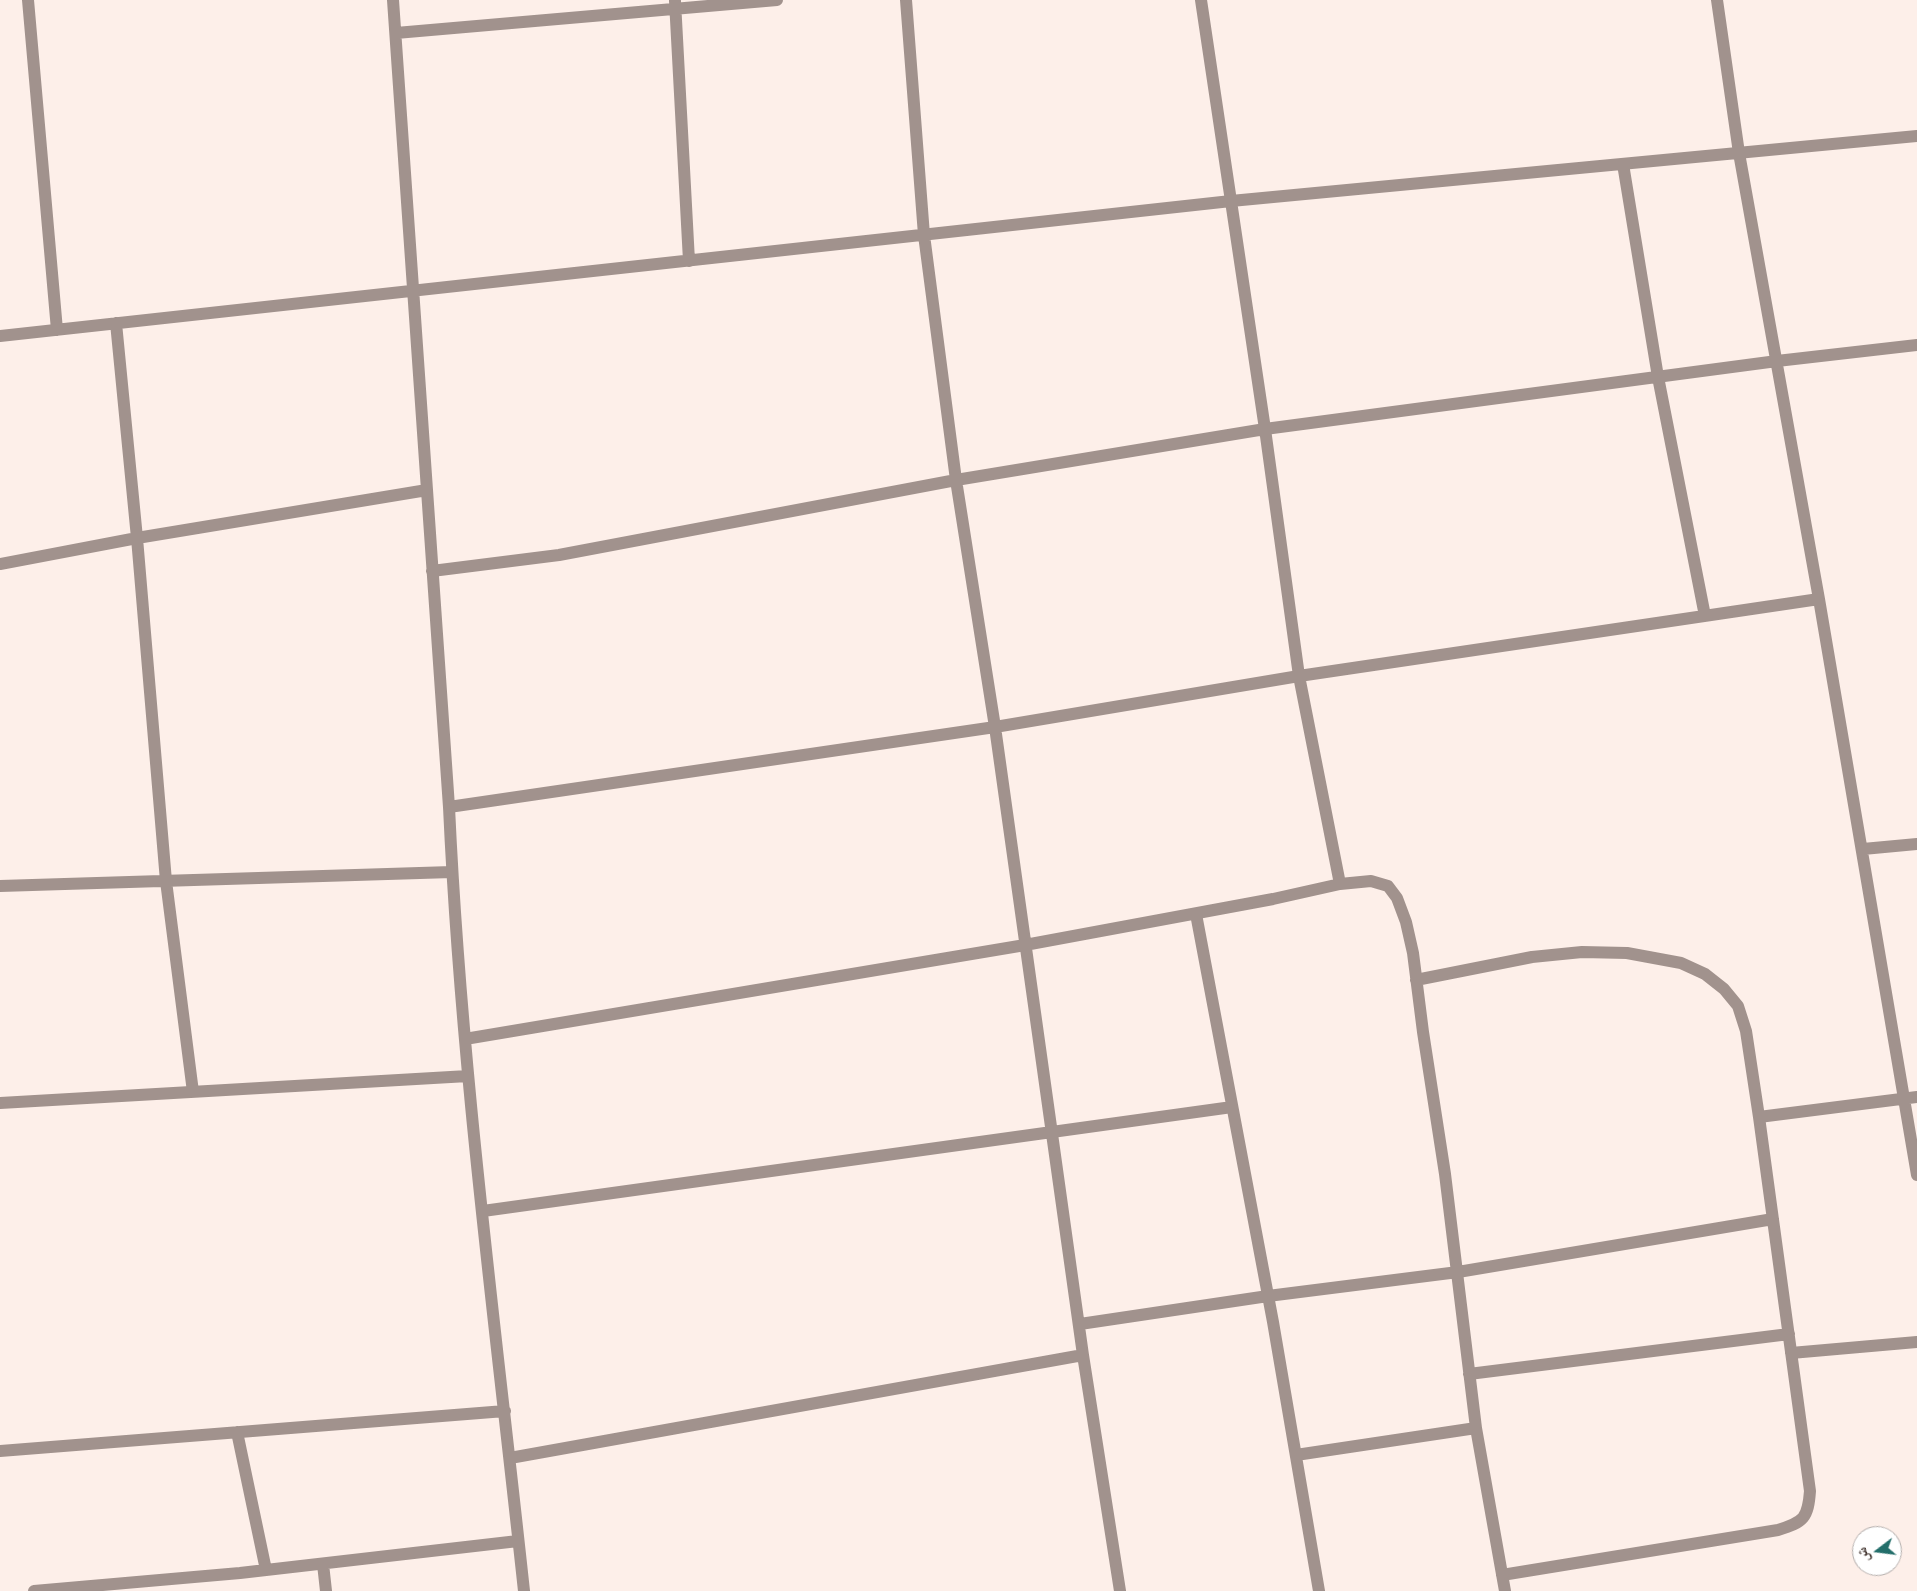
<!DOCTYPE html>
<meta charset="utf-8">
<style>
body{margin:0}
#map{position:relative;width:1917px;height:1591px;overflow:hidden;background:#fdefe9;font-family:Spectral,"Noto Naskh Arabic",serif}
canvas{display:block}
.north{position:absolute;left:1852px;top:1526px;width:50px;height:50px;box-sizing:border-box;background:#fff;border:1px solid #b3adab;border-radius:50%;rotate:255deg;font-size:14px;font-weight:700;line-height:20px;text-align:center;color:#41332e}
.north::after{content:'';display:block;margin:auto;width:18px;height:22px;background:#236e6a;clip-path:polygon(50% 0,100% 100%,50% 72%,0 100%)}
</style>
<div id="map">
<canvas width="1917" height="1591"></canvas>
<div class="north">ش</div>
</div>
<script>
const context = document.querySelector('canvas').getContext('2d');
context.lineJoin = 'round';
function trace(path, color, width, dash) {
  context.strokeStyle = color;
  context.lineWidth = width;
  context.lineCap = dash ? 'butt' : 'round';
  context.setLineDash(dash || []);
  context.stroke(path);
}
const minor = new Path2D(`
 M28 0 57 330
 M393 0 449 807C461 1069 496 1330 524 1591
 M906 0 924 235 956 480 995 727 1083 1355 1120 1591
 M1717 0 1739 153 1819 599 1917 1175
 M675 1 689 261
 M396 33 777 0
 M1623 164 1658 377 1705 616
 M116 323 137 538 166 881 193 1092
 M0 336 1231 201 1917 136
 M0 564 137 538 427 490
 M432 571 559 555 956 480 1265 429 1777 361 1917 345
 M449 807 995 727 1299 676 1819 599
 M1863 849 1917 844
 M1340 884 1371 881 1388 886 1397 898 1406 922 1413 953 1423 1032 1445 1174 1476 1428 1505 1591
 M0 886 452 872
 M1196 914 1273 1322 1319 1591
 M1416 980 1532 957 1582 952 1627 953 1681 963 1705 974 1724 989 1738 1006 1746 1031 1759 1117 1810 1491C1808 1518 1804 1522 1778 1530L1502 1575
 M465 1039 1025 945 1273 899 1340 884 1299 676 1265 429 1201 0
 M0 1103 468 1076
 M1759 1117 1917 1097
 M483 1211 1232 1107
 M1080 1324 1268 1296 1458 1272 1773 1219
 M1791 1353 1917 1342
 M1469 1374 1789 1334
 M237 1432 266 1570
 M0 1451 505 1411
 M1296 1455 1476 1428
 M510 1458 1083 1355
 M323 1564 326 1591
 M34 1591 240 1573 518 1541`);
trace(minor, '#a1928d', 12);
</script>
